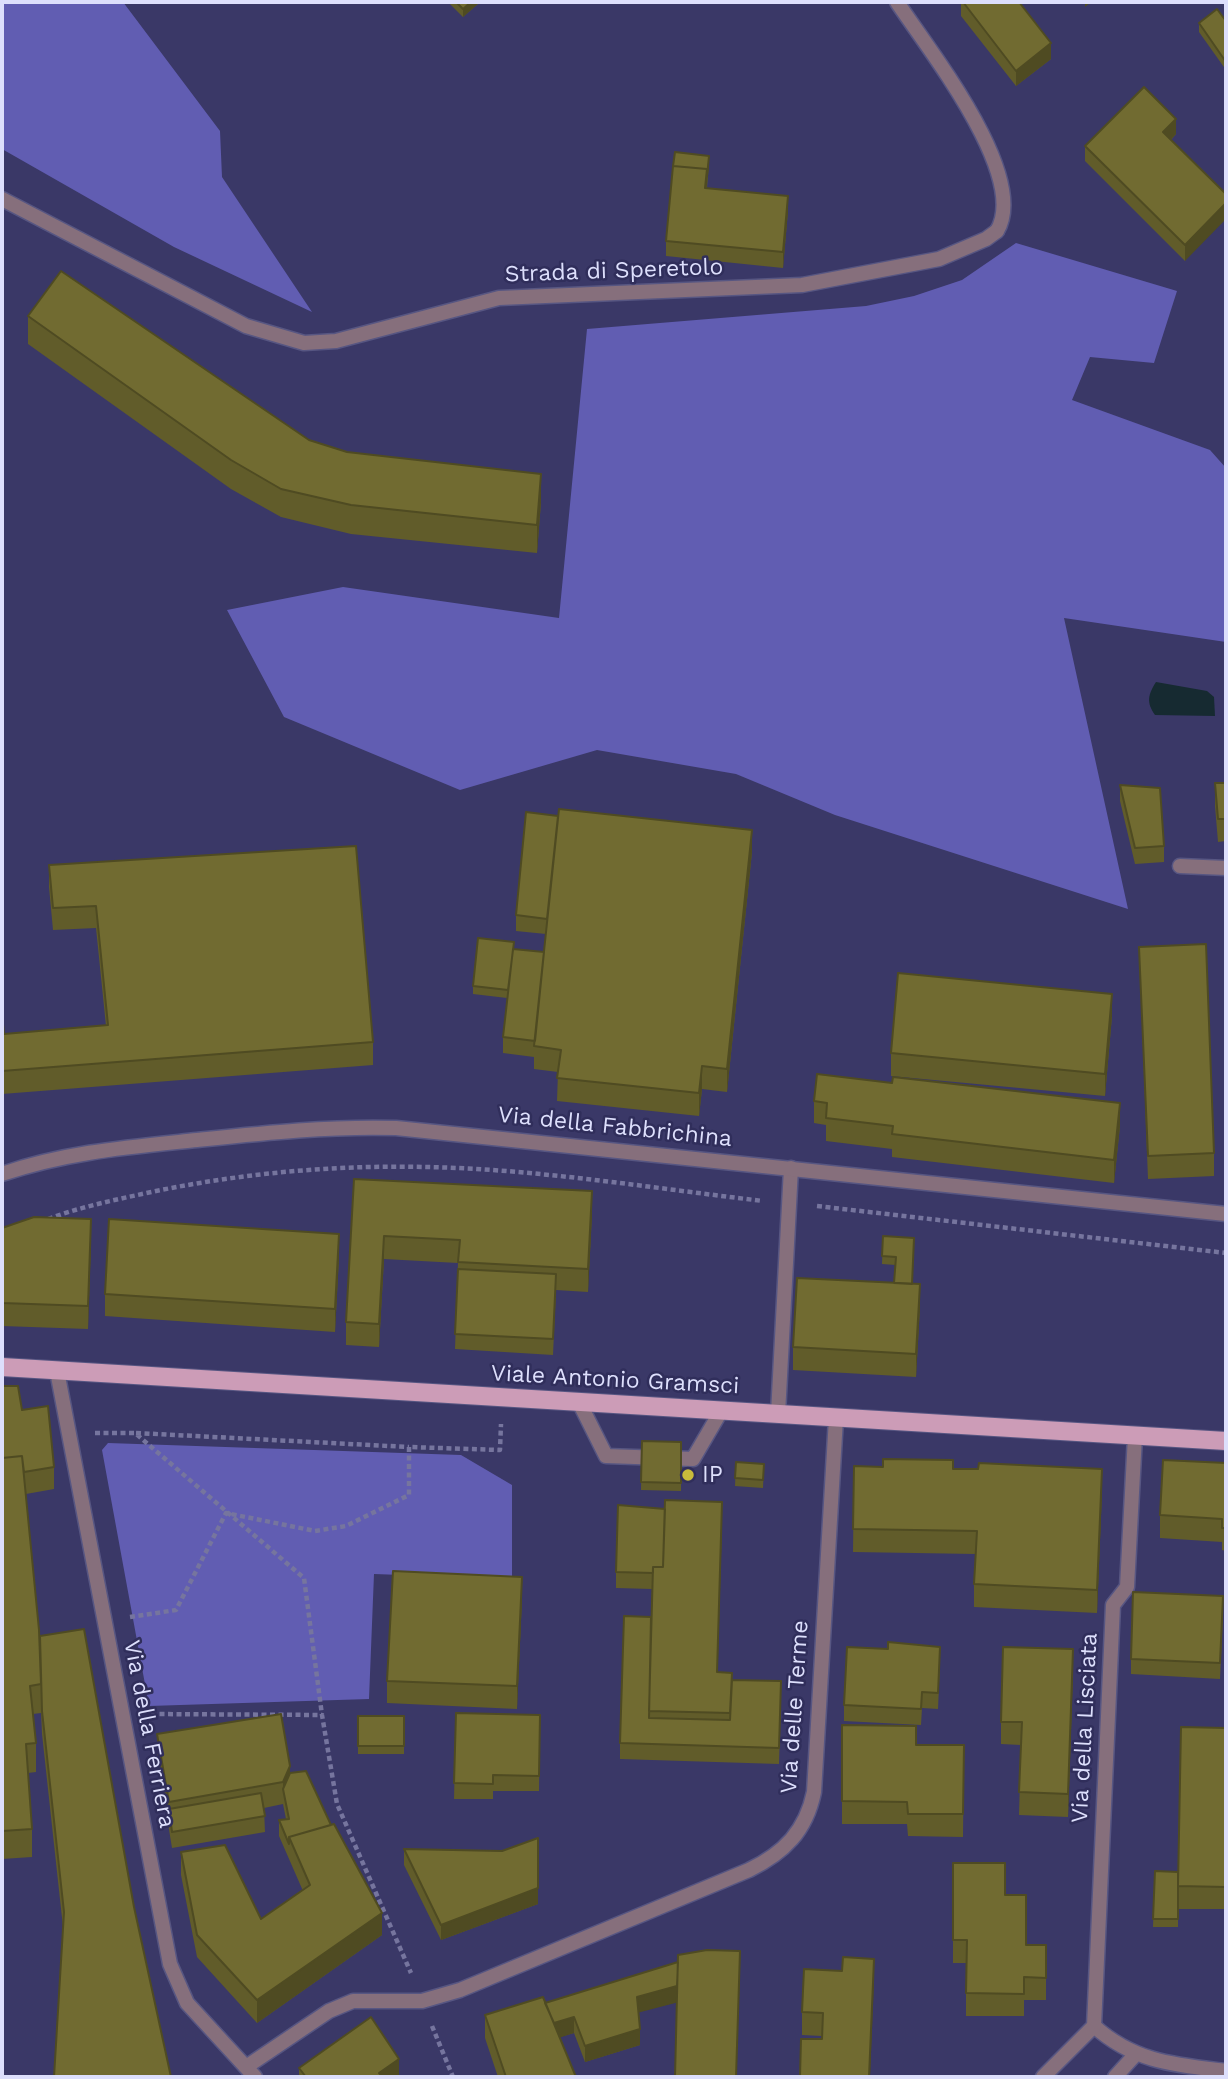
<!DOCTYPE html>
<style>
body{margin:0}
#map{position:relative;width:1228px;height:2079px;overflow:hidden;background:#3a3867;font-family:"Work Sans",sans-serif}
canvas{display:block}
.frame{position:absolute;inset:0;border:4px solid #dddffc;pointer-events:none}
</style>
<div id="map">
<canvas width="1228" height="2079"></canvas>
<div class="frame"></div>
</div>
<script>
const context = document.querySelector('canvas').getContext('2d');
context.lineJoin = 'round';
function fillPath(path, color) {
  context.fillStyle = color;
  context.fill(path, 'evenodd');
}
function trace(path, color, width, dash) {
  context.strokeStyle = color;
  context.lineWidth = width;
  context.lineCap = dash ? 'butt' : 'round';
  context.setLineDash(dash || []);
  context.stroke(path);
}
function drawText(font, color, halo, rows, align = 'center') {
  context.font = font + ' "Work Sans",sans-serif';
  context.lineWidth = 5;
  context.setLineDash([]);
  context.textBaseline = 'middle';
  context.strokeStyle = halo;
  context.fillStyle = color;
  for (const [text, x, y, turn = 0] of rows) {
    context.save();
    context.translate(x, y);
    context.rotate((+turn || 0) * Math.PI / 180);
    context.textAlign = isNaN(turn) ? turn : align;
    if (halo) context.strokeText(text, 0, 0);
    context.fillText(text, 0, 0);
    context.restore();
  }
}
const green = new Path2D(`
 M2 2H123L220 131 222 177 312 312 174 247 2 149Z
 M1016 243 1177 291 1154 363 1090 357 1072 400 1210 450 1226 468V642L1064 618 1128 909 835 815 736 774 597 750 460 790 284 717 227 610 343 587 559 618 587 329 866 306 914 296 962 280Z
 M108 1443 461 1455 512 1485V1579L374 1574 369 1699 149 1706 102 1450Z`);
const water = new Path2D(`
 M1156 682 1207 691 1214 697 1215 716 1155 715C1146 702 1148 695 1156 682Z`);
const path = new Path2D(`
 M817 1206 1226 1253
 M48 1219C83 1206 119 1199 156 1191 245 1173 334 1165 425 1167 538 1169 651 1188 763 1201
 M95 1433H135L304 1578 322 1715
 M136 1433 409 1447
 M130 1617 176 1610 226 1513 315 1531 346 1526 409 1495V1447L500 1450 501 1424
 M151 1714 322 1715 337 1804 411 1973
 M432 2026 453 2077`);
const lane = new Path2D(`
 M897 2C928 49 1030 176 997 231
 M1180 866 1226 868
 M579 1402 606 1456 693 1459 721 1411
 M778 1414 791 1168
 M1094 2026C1134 2062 1175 2065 1226 2071
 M1115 2077 1135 2055`);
const street = new Path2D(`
 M2 199 246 326 304 343 336 341 499 298 802 285 939 259 986 239 997 231
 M2 1174C66 1152 130 1147 197 1140 264 1133 329 1126 396 1128L1226 1214
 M57 1371 170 1964 187 2003 255 2077
 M246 2067 329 2011 353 2001H422L460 1990 749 1870C784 1853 806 1831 814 1792L836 1418
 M1043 2077 1094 2026 1113 1605 1127 1587 1135 1436`);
const primary = new Path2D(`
 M2 1367 1226 1441`);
const wall = new Path2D(`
 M448 2H479V3L463 17Z
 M961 2H1019L1051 59 1016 86 961 16Z
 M1226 21V70L1199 32V23Z
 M1176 134 1171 140 1226 194 1185 261 1085 161V146Z
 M709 164 707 188 788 211 783 268 666 256V241Z
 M28 316 309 440 347 452 541 502 537 553 351 534 281 517 231 489 28 344Z
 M1215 783H1226V841L1218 842 1215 806Z
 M1120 785 1164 846V862L1135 864 1120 801Z
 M752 852 727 1092 702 1089 699 1116 557 1101 558 1072 534 1069V1057L503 1053V1037L507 998 473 994V986L514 949 544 952 546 934 516 931V915Z
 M49 865 373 1042V1065L2 1094V1014L4 1034 106 1026 96 928 53 930 49 887Z
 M1139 947 1214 1153V1176L1148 1179Z
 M1112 1016 1105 1096 891 1076V1053Z
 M892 1083 1120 1126 1114 1183 892 1157V1149L826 1141V1125L814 1123V1101Z
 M354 1179 592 1214 588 1292 556 1290 553 1355 455 1349 458 1263 384 1259 379 1347 346 1345V1322Z
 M2 1228 91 1241 88 1329 2 1326Z
 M883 1236 912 1284 920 1307 916 1377 793 1370V1347L894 1283 896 1265 882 1264Z
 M339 1257 335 1332 105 1316V1294Z
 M2 1386 22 1410 54 1467V1489L26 1494 40 1636 84 1629 63 1927 42 1734 41 1711V1713L33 1714 36 1743V1772L28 1773 32 1829V1857L2 1859Z
 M642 1441 681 1442V1491L641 1490Z
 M736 1462 764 1464 763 1488 735 1486Z
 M1226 1463V1551L1222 1550V1542L1160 1538V1515Z
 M854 1466 953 1469 1102 1491 1097 1613 974 1607V1584L976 1554 853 1552Z
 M722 1524 717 1672 732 1680 781 1697 779 1764 620 1759V1743L651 1617 652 1589 616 1588V1572Z
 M522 1599 517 1709 387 1703V1681Z
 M1223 1612 1220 1679 1131 1674V1659Z
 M940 1663 938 1709 922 1708 921 1725 844 1721V1705Z
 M1073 1672 1068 1817 1019 1815 1021 1745 1001 1744V1722Z
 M456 1713 540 1715 539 1791H493V1799H454Z
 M358 1716H404V1754H358Z
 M842 1725 916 1745H964L963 1837 908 1836 907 1824H842Z
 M1226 1728V1909H1178V1927H1153L1155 1871 1178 1872Z
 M157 1734 290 1773 382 1935 257 2023 197 1957 181 1875V1852L261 1919 303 1891 279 1836V1820L286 1819 283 1804 264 1808 265 1832 172 1848 157 1756Z
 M404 1849 538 1904 441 1940 404 1865Z
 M953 1863 1005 1895 1026 1945H1046V2000H1024V2016H966V1963H953Z
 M740 1973 677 2002 638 2012 640 2045 585 2062 574 2033 560 2037 576 2077H498L485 2038V2015L545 2003Z
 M874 1981 822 2039V2036L802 2035V2012Z
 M299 2068 399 2077H299Z`);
const shadedWall = new Path2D(`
 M471 2H479V3L463 17V9Z
 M1085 2H1091L1085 7Z
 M1051 43V59L1016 86V71Z
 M1176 119V134L1163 148V132Z
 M709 156V164L705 204V188Z
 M788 196V211L783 268V252Z
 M1226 203V219L1185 261V245Z
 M541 474V502L537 553V525Z
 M752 830V852L727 1092V1069Z
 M1112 994V1016L1105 1096V1074Z
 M702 1066V1089L699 1116V1093Z
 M1120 1103V1126L1114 1183V1160Z
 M592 1191V1214L588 1292V1269Z
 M91 1219V1241L88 1329V1306Z
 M339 1234V1257L335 1332V1309Z
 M384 1236V1259L379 1347V1324Z
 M920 1284V1307L916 1377V1354Z
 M1102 1469V1491L1097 1613V1590Z
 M722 1502V1524L717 1695V1672Z
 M522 1577V1599L517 1709V1686Z
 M1073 1649V1672L1068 1817V1794Z
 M290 1766V1789H283V1804V1782Z
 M538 1838V1904L441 1940V1925Z
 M382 1913V1935L257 2023V2000Z
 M740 1951V1973L736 2077Z
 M874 1959V1981L870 2077H869Z
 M679 1986V2002L637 2013V1997Z
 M574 2017V2033L549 2041V2025Z
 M640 2029V2045L585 2062V2046Z
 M399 2059V2077H379V2073Z`);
const building = new Path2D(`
 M456 2H471L463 9Z
 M963 2H1019L1051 43 1016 71Z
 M1217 9 1226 21V62L1199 23Z
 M1144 87 1176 119 1163 132 1226 194V203L1185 245 1085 146Z
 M675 152 709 156 707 176V169L673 166Z
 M673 166 707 169 705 188 788 196 783 252 666 241Z
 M61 271 309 440 347 452 541 474 537 525 351 505 281 489 231 460 28 316Z
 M1215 783H1226V819H1218Z
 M1120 785 1160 788 1164 846 1135 848Z
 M559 809 752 830 727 1069 702 1066 699 1093 557 1078 561 1050 534 1046Z
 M526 812 558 816 547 919 516 915Z
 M356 846 373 1042 2 1071V1014L4 1034 108 1025 96 906 53 908 49 865Z
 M478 938 514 942 508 990 473 986Z
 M1206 944 1214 1153 1148 1156 1139 947Z
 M513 949 544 952 535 1041 503 1037Z
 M898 973 1112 994 1105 1074 891 1053Z
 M817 1074 892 1083 893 1077 1120 1103 1114 1160 892 1134 893 1126 826 1118 827 1103 814 1101Z
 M354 1179 592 1191 588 1269 458 1262 460 1240 384 1236 379 1324 346 1322Z
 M34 1217 91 1219 88 1306 2 1303V1228Z
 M109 1219 339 1234 335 1309 105 1294Z
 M883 1236 914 1238 912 1284 894 1283 896 1257 882 1256Z
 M458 1269 556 1274 553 1339 455 1334Z
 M797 1278 920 1284 916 1354 793 1347Z
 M2 1386H18L22 1410 48 1406 54 1467 24 1472 22 1456 2 1458Z
 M642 1441 681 1442V1483L641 1482Z
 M22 1456 39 1630 41 1684 30 1686 36 1743 26 1744 32 1829 2 1831V1458Z
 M883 1459 953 1460V1469H978L979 1463 1102 1469 1097 1590 974 1584 977 1531 853 1529 854 1466 883 1467Z
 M1163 1460 1226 1463V1528H1222V1519L1160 1515Z
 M736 1462 764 1464 763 1480 735 1478Z
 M665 1500 722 1502 717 1672 732 1673 730 1713 649 1711 653 1567H663Z
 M618 1505 665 1509 663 1567H653V1573L616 1572Z
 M393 1571 522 1577 517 1686 387 1681Z
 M1133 1592 1223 1596 1220 1663 1131 1659Z
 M624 1616 651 1617 649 1718 730 1720 732 1680 781 1681 779 1748 620 1743Z
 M84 1629 134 1907 171 2077H54L64 1912 42 1711 40 1636Z
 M888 1642 940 1647 938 1693 922 1692 921 1709 844 1705 847 1647 888 1649Z
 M1003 1647 1073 1649 1068 1794 1019 1792 1022 1722H1001Z
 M456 1713 540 1715 539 1776 493 1775V1784L454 1783Z
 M281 1714 290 1766 283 1782 169 1802 157 1734Z
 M358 1716H404V1746H358Z
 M842 1725 916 1726V1745H964L963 1814H908L907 1802 842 1801Z
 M1181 1727 1226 1728V1887L1178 1886Z
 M306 1771 331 1825 289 1837V1844L279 1820 289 1819 283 1789 290 1773Z
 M261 1793 265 1816 172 1832 169 1809Z
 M334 1824 382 1913 257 2000 197 1935 181 1852 225 1845 261 1919 310 1885 289 1837Z
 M538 1838V1888L441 1925 404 1849 502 1851Z
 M953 1863H1005V1895H1026V1945H1046V1978L1024 1977V1994L966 1993 967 1940H953Z
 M1155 1871 1178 1872V1919H1153Z
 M707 1950 740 1951 736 2077H675L678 1955Z
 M843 1957 874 1959 869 2077H800L801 2039H822L823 2013 802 2012 804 1969 842 1971Z
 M678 1962 677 1986 637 1997 640 2029 585 2046 574 2017 554 2023 545 2003Z
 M543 1997 576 2077H506L485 2015Z
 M371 2017 399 2059 379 2073 383 2077H306L299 2068Z`);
const markers = [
 [688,1475,7,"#c8bb3b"]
];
const streetNames = [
 ["Strada di Speretolo",614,271,-2],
 ["Via della Fabbrichina",615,1127,6],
 ["Viale Antonio Gramsci",615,1380,3],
 ["Via delle Terme",795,1707,-86],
 ["Via della Lisciata",1085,1728,-87],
 ["Via della Ferriera",149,1734,79]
];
const poiNames = [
 ["IP",702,1475]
];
fillPath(green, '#615db2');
fillPath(water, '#162a31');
trace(lane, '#575682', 17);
trace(street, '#575682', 17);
trace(primary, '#575682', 20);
trace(path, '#76759e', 4.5, [5, 3.5]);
trace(lane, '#866f7c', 14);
trace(street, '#866f7c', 14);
trace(primary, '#cc9cb7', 18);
fillPath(wall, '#615c2a');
fillPath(shadedWall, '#4f4b22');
fillPath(building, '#716b31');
trace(building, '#4f4b22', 2);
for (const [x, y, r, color] of markers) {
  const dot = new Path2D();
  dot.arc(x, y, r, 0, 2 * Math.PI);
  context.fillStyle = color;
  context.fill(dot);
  trace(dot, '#302e5b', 2.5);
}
drawText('23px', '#dddffc', '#302e5b', streetNames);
drawText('23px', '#dddffc', '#302e5b', poiNames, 'left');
</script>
